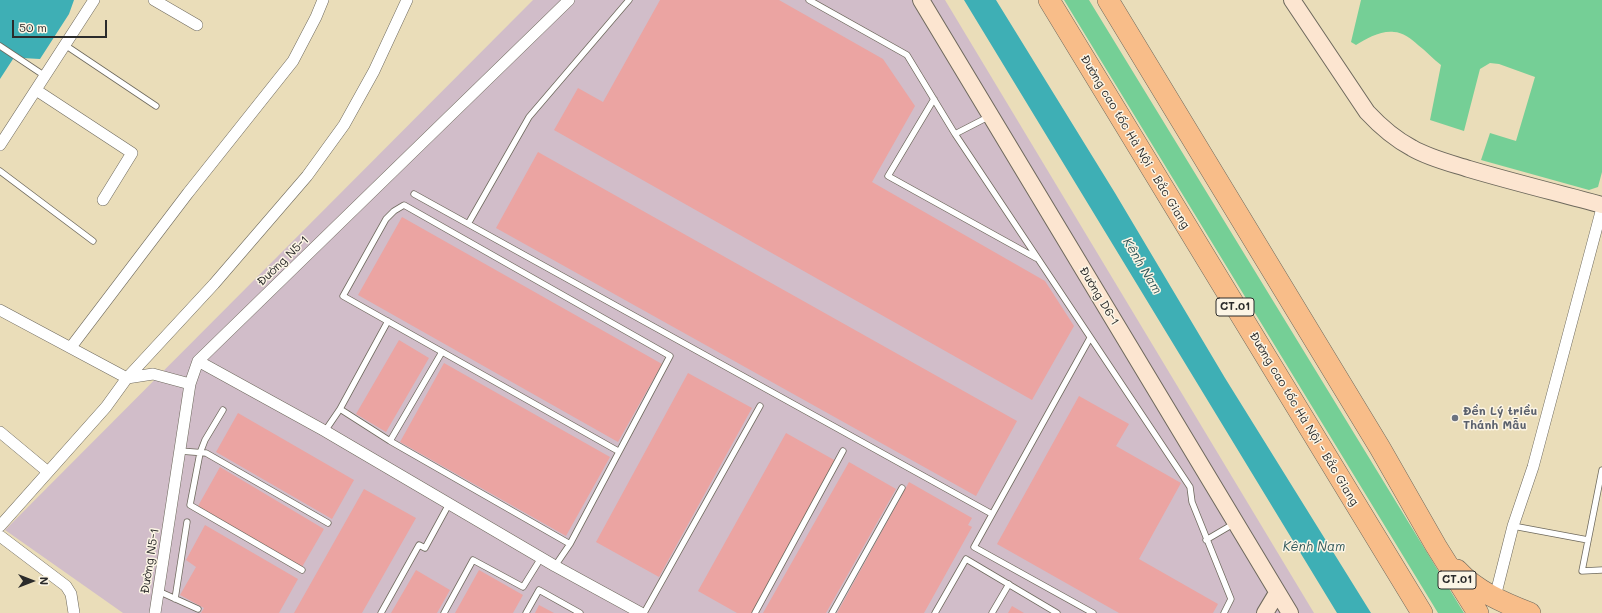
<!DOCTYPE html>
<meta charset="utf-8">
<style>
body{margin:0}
#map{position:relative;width:1602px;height:613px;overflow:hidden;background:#eaddb9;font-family:Mali,sans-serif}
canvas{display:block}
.north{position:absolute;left:12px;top:561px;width:40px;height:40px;-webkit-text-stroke:3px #fcf5e5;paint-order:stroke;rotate:90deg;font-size:11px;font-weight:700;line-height:16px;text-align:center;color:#2b2b2b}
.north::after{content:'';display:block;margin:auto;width:14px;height:18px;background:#2b2b2b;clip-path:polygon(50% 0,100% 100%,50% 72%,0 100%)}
.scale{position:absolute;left:12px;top:20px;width:95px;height:18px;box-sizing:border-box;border:2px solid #2b2b2b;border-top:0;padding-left:5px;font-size:12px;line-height:14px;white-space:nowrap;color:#2b2b2b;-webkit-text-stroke:3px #fcf5e5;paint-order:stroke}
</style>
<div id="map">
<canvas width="1602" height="613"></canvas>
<div class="north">N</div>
<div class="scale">50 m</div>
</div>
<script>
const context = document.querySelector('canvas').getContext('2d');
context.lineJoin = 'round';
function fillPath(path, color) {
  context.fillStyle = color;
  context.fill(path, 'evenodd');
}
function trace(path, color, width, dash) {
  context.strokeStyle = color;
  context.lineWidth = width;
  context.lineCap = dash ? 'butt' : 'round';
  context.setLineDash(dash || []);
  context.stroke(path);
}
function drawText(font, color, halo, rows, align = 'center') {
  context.font = font + ' Mali,sans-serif';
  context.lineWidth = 3;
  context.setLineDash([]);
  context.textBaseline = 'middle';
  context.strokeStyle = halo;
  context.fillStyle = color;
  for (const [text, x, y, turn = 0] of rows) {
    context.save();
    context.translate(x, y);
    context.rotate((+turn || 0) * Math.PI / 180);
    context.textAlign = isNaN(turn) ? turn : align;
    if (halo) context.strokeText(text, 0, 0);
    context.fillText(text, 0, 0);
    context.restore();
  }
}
const industrial = new Path2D(`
 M533 0H945L1314 613H123L5 530Z`);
const green = new Path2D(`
 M1064 0H1089L1464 613H1438Z
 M1361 0H1602V172L1598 187 1589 190 1481 160 1490 133 1516 141 1535 77 1499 64 1490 63 1480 69 1464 131 1430 120 1441 65C1433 59 1426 51 1418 45 1412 39 1402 32 1394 32 1382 30 1365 39 1356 45L1351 42Z`);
const water = new Path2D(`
 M0 0H74L69 14 40 59 22 58 13 59 0 79Z
 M964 0H996L1115 193 1225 378 1371 613H1337Z`);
const building = new Path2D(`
 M660 0H779L883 59 915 106 872 182 1045 281 1074 326 1032 400 554 130 578 88 603 102Z
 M538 152 1017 421 976 496 496 228Z
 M402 217 662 364 618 442 358 295Z
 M399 340 429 358 386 432 356 414Z
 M444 363 610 457 566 536 400 442Z
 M688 373 752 408 659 577 596 542Z
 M1079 396 1129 424 1116 446 1181 483 1139 559 1218 604 1213 613H1119L997 544Z
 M238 413 354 480 332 519 216 452Z
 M786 433 836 461 752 613H737L698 591Z
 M849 462 896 489 826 613H763Z
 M220 467 324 529 302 567 198 506Z
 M909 482 972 518 968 525 972 527 924 613H837Z
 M364 489 416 518 362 613H294Z
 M205 525 298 579 279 613H201L204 608 180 595 196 567 186 560Z
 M416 570 450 590 437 613H391Z
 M479 570 523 595 513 613H455Z
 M539 605 554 613H535Z
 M1012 606 1024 613H1008Z`);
const lane = new Path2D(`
 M809 0 907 55 955 134 1190 487 1192 502 1231 599 1224 613
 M65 45 156 106
 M0 46 45 76
 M934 99 888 176 1036 258
 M955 134 990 116
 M0 171 93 241
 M414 194 992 514
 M468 224 529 117 629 0
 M1090 338 974 547 1093 613
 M340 409 390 441 570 544
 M223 410 205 440 200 453 190 505 302 570
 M325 431 340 409 388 321
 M390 441 442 352
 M180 451 206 453 328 523
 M1602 470 1582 571 1602 570
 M1513 526 1588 540
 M1206 540 1235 523
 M555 566 570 544 670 356 404 205 394 211 386 219 343 296 618 451
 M158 591 198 609
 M175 599 187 522
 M381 613 419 545 425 548 449 504
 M444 613 473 560 523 587 541 558
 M526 613 539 590 580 613
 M644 613 760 406
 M755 613 843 451
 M832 613 902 488
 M935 613 966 559 1057 613
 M992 613 1009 584`);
const street = new Path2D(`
 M154 0 197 25
 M36 90 132 153 103 200
 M0 145 94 0
 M0 310 127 378 153 374 190 384
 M71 347 188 193 293 61 316 17 323 0
 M198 361 325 431 555 566 641 613
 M0 432 48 472
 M0 526 106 407 127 378 214 284 307 176 344 125 374 71 407 0
 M0 536 66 586 71 594 74 613
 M1495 597 1513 526 1533 467 1602 208
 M155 613 190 384 198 361 569 0`);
const secondary = new Path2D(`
 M921 0 1290 613
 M1292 0 1367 112C1380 126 1395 139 1412 148 1429 158 1450 163 1469 169 1513 182 1558 193 1602 205
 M1265 613 1277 593`);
const highway = new Path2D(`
 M1049 0 1422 613
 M1108 0 1380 448 1436 546 1478 613
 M1457 570C1476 591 1504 603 1530 613`);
const markers = [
 [1455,418,4,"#6b7280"]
];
const shields = [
 [1235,307,38],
 [1457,580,38]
];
const shieldNames = [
 ["CT.01",1235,307],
 ["CT.01",1457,580]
];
const streetNames = [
 ["Đường cao tốc Hà Nội - Bắc Giang",1135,142,59],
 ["Đường N5-1",283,261,-44],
 ["Đường D6-1",1099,296,59],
 ["Đường cao tốc Hà Nội - Bắc Giang",1304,419,59],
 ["Đường N5-1",150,561,-81]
];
const worshipNames = [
 ["Đền Lý triều",1463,411],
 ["Thánh Mẫu",1463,425]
];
const waterNames = [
 ["Kênh Nam",1142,266,59],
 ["Kênh Nam",1314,547]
];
fillPath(industrial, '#d1bdc9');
fillPath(green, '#75cf96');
fillPath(water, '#3eafb5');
fillPath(building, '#eba4a2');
trace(lane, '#6e695d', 7);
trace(street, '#6e695d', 12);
trace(secondary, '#6e695d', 18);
trace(highway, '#6e695d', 22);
trace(lane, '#fff', 5.5);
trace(street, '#fff', 11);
trace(secondary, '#fce5d0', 16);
trace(highway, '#f8bd89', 21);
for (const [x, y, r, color] of markers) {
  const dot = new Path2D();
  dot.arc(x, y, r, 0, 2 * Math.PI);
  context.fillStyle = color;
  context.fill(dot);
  trace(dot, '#fcf5e5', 1.5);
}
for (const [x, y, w] of shields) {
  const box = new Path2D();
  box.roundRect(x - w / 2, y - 9, w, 18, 3);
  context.fillStyle = '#fcf5e5';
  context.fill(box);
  trace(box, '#2b2b2b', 1);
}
drawText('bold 11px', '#2b2b2b', null, shieldNames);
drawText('12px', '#2b2b2b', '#fcf5e5', streetNames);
drawText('bold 12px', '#5b616d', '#fcf5e5', worshipNames, 'left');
drawText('italic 13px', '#32595b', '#fcf5e5', waterNames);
</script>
